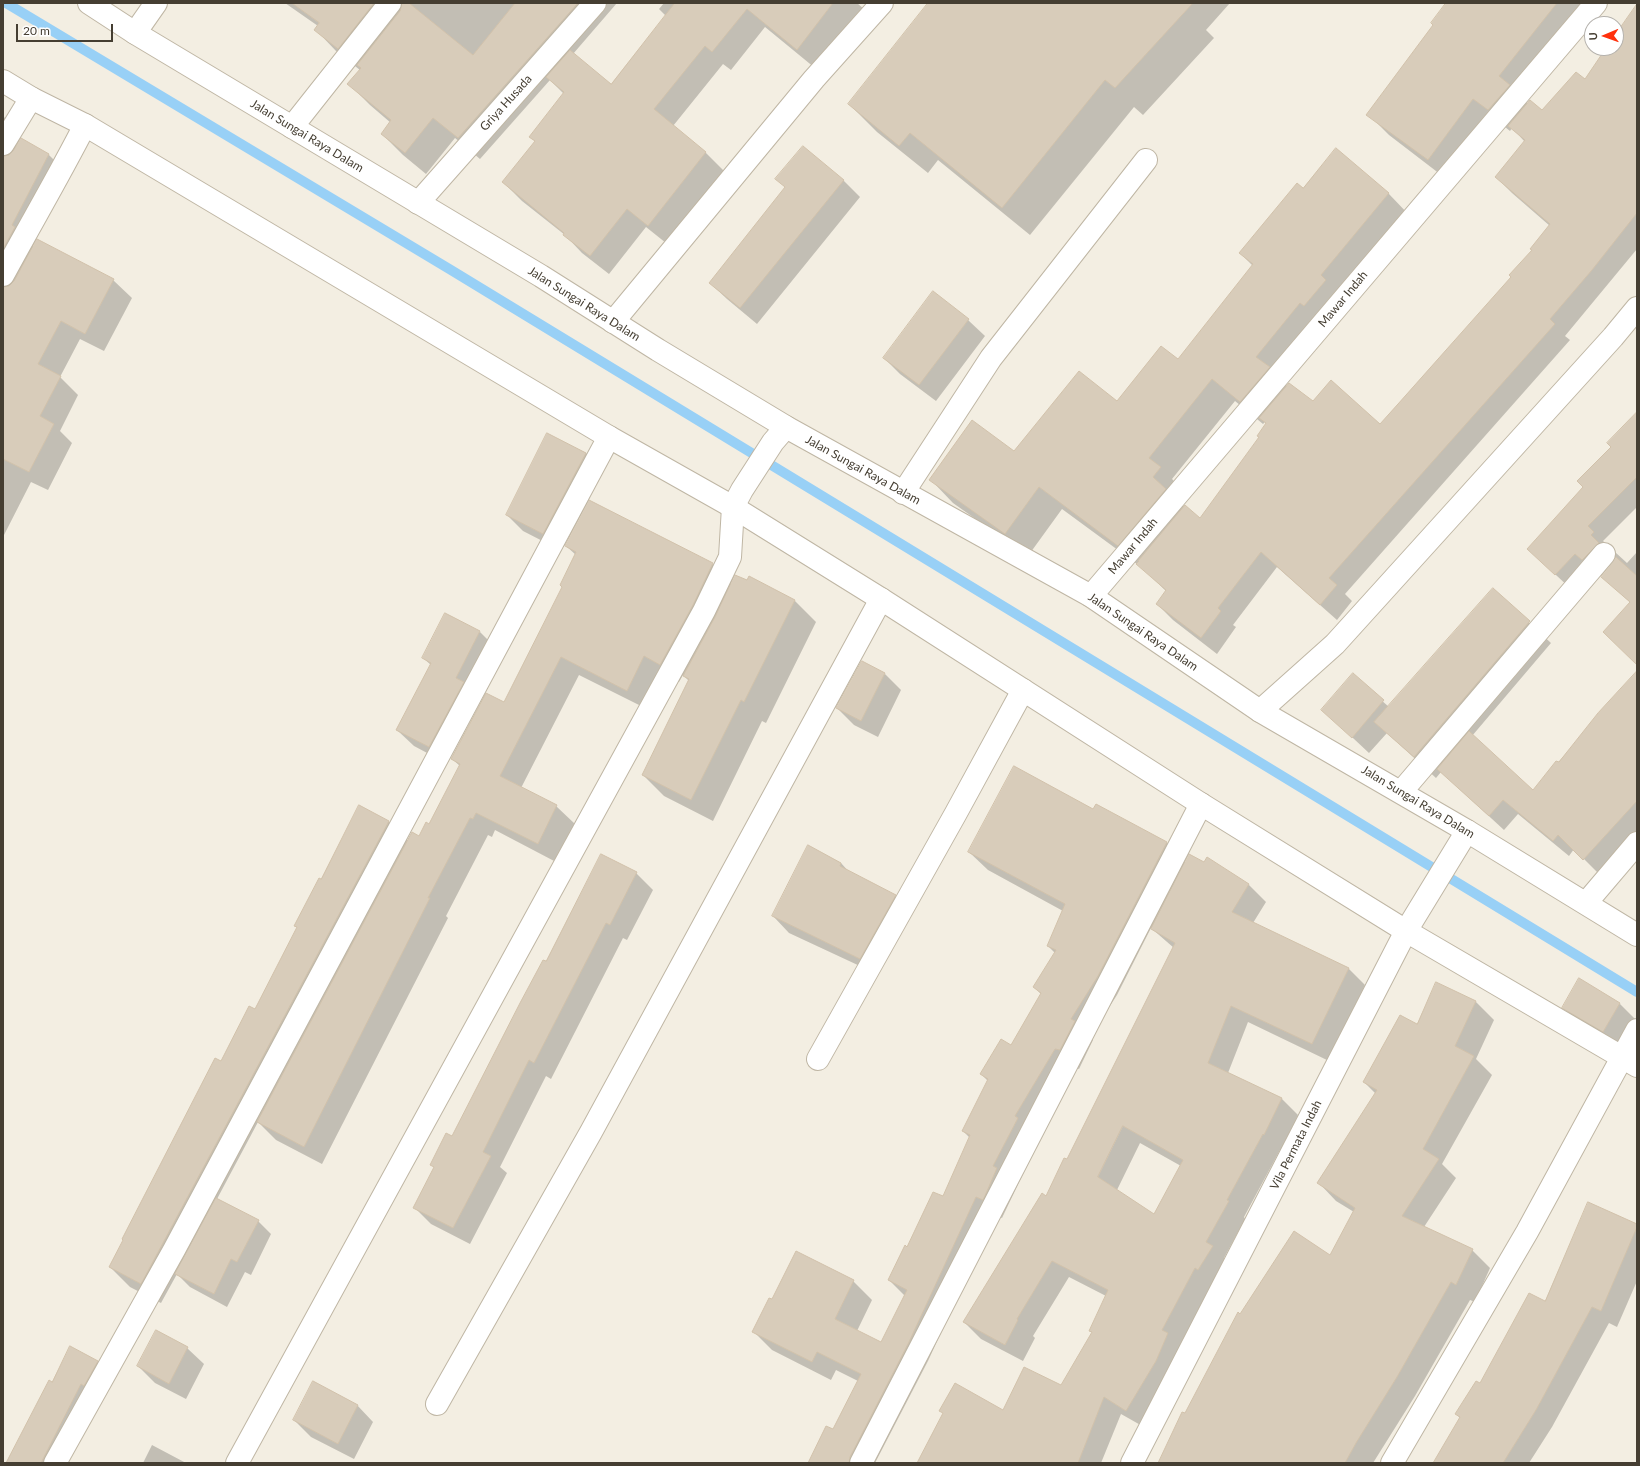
<!DOCTYPE html>
<style>
body{margin:0}
#map{position:relative;width:1640px;height:1466px;overflow:hidden;background:#f3eee2;font-family:Lato,sans-serif}
canvas{display:block}
.frame{position:absolute;inset:0;border:4px solid #453e32;pointer-events:none}
.north{position:absolute;left:1584px;top:16px;width:40px;height:40px;box-sizing:border-box;background:#fff;border:1px solid #b5b2ad;border-radius:50%;rotate:268deg;font-size:11px;font-weight:700;line-height:16px;text-align:center;color:#453e32}
.north::after{content:'';display:block;margin:auto;width:14px;height:18px;background:#ff310d;clip-path:polygon(50% 0,100% 100%,50% 72%,0 100%)}
.scale{position:absolute;left:16px;top:24px;width:97px;height:18px;box-sizing:border-box;border:2px solid #453e32;border-top:0;padding-left:5px;font-size:12px;line-height:14px;white-space:nowrap;color:#453e32;-webkit-text-stroke:3px #fff;paint-order:stroke}
</style>
<div id="map">
<canvas width="1640" height="1466"></canvas>
<div class="frame"></div>
<div class="north">U</div>
<div class="scale">20 m</div>
</div>
<script>
const context = document.querySelector('canvas').getContext('2d');
context.lineJoin = 'round';
function fillPath(path, color) {
  context.fillStyle = color;
  context.fill(path, 'evenodd');
}
function trace(path, color, width, dash) {
  context.strokeStyle = color;
  context.lineWidth = width;
  context.lineCap = dash ? 'butt' : 'round';
  context.setLineDash(dash || []);
  context.stroke(path);
}
function drawText(font, color, halo, rows, align = 'center') {
  context.font = font + ' Lato,sans-serif';
  context.lineWidth = 3.5;
  context.setLineDash([]);
  context.textBaseline = 'middle';
  context.strokeStyle = halo;
  context.fillStyle = color;
  for (const [text, x, y, turn = 0] of rows) {
    context.save();
    context.translate(x, y);
    context.rotate((+turn || 0) * Math.PI / 180);
    context.textAlign = isNaN(turn) ? turn : align;
    if (halo) context.strokeText(text, 0, 0);
    context.fillText(text, 0, 0);
    context.restore();
  }
}
const shadow = new Path2D(`
 M285 3H617L573 54 611 85 666 16 659 9 664 3H857L865 10 815 68 765 27 731 70 723 64 673 126 706 153 724 171 666 243 646 227 609 274 582 253 565 235 522 201 503 182 536 142 530 137 564 94 550 80 480 159 455 138 426 174 403 155 382 134 391 123 370 105 349 84 360 70 336 51 315 29 318 26Z
 M930 3H1230L1206 30 1214 38 1143 115 1134 107 1030 235 938 160 928 173 877 132 849 104Z
 M1448 3H1593L1520 97 1528 104 1542 111 1585 81 1607 48H1616V35L1637 5V249L1565 336 1570 340 1345 594 1352 601 1337 620 1277 567 1233 625 1236 627 1217 654 1173 620 1157 604 1166 591 1141 567 1062 509 1028 556 953 503 931 480 1014 452 1117 402 1178 361 1253 266 1240 253 1303 189 1336 150 1389 194 1411 217 1279 378 1287 386 1313 402 1380 425 1512 277 1550 226 1512 193 1496 177 1525 142 1512 128 1510 131 1495 119 1449 181 1389 135 1368 114 1434 25ZM1235 401 1263 424 1265 422 1267 424 1260 437 1200 520 1176 500 1183 490 1172 479Z
 M3 116 18 131 12 141 17 146 48 154 67 173 30 243 34 247 113 280 132 298 104 351 80 339 60 377 78 395 60 431 72 443 48 490 31 482 3 537Z
 M803 147 844 181 860 197 757 324 727 299 710 283 786 188 777 179Z
 M933 293 968 320 985 336 936 401 900 374 884 358Z
 M1637 414V507L1603 541 1627 563 1637 552V664L1631 603 1602 577 1615 562 1617 557 1610 560 1571 589 1528 549 1584 487Z
 M548 434 586 453 602 470 560 550 523 531 507 515Z
 M590 502 712 564 732 584 747 582 749 577 795 601 816 622 766 723 762 721 713 821 664 796 643 775 689 681 683 675 679 682 663 674 645 708 579 675 521 788 556 806 575 824 556 862 495 830 492 837 488 835 446 916 448 918 322 1164 276 1140 258 1122 217 1199 258 1221 271 1234 251 1275 245 1272 227 1307 190 1287 177 1274 161 1303 130 1287 110 1267 222 1062 256 1011 298 928 296 926 322 880 360 806 389 822 408 841 419 837 429 825 460 766 452 759 504 703 563 588 576 555 566 546Z
 M1493 589 1551 643 1472 736 1533 791 1637 673V834L1599 874 1574 849 1569 856 1518 814 1504 830 1441 772 1436 778 1387 733 1369 753 1323 710 1353 675 1389 707Z
 M480 632 496 648 446 763 414 746 397 730 431 665 423 658Z
 M885 674 901 690 878 737 854 725 837 708Z
 M1096 805 1167 843 1186 863 1204 864 1207 859 1249 885 1266 902 1253 923 1348 968 1365 985 1329 1061 1248 1022 1228 1073 1281 1098 1298 1115 1282 1151 1280 1150 1244 1217 1245 1219 1224 1258 1230 1264 1212 1284 1180 1346 1184 1350 1144 1427 1121 1414 1101 1463H918L930 1441 929 1440 944 1414 1003 1411 1061 1386 1093 1333 1090 1331 1106 1296 1069 1277 1033 1336 1035 1338 1023 1361 981 1339 964 1322 1047 1197 1068 1161 1174 948 1151 928 1117 995 1090 1037 1093 1040 1079 1069 1074 1067 1002 1218 995 1215 928 1361 875 1463H809L834 1431 858 1381 836 1370 831 1380 772 1350 753 1331 773 1301 853 1281 872 1300 857 1331 881 1343 905 1296 889 1280 908 1248 944 1198 970 1138 963 1131 988 1081 981 1074 1011 1046 1041 994 1034 987 1055 953 1048 946 1063 911 988 870 969 852 1093 811ZM1140 1143 1181 1166 1154 1215 1117 1190Z
 M808 846 841 863 850 873 895 896 911 913 877 974 789 933 773 916Z
 M636 873 653 890 627 940 623 938 551 1079 546 1076 500 1167 507 1173 470 1244 431 1224 414 1207 435 1168 431 1164 453 1137 546 963Z
 M1580 980 1620 1004 1636 1020 1620 1048 1580 1024 1563 1007Z
 M1437 984 1476 1002 1494 1020 1476 1059 1492 1075 1442 1164 1456 1178 1424 1227 1472 1250 1490 1268 1475 1302 1470 1300 1415 1396 1373 1463H1159L1241 1315 1330 1256 1354 1212 1336 1201 1318 1182 1376 1094 1364 1082 1417 1026Z
 M1637 1225V1281L1617 1327 1609 1323 1552 1427 1529 1463H1438L1460 1418 1456 1414 1546 1302Z
 M187 1348 204 1364 186 1399 155 1383 138 1366Z
 M97 1362 113 1377 64 1463H7L52 1383Z
 M357 1405 373 1422 354 1459 311 1437 294 1420Z
 M152 1445 186 1463H143Z`);
const stream = new Path2D(`
 M6 3 451 270 1637 992`);
const building = new Path2D(`
 M292 3H374L338 49 314 30 319 23Z
 M402 3H409L473 55 515 3H578L458 138 433 118 405 153 381 134 391 120 347 84 361 68 357 65 400 11Z
 M675 3H833L797 50 747 9 712 52 705 46 654 109 706 152 648 226 627 209 590 256 563 235 564 233 502 182 535 141 529 137 564 92 546 77 570 50 611 84Z
 M928 3H1193L1115 88 1105 80 1002 208 910 133 899 146 848 104Z
 M1446 3H1557L1499 76 1510 85 1488 110 1473 99 1428 160 1366 115 1433 25 1431 23Z
 M1637 4V213L1592 270 1550 319 1555 324 1329 578 1337 585 1320 605 1261 552 1218 608 1221 611 1201 638 1156 604 1166 590 1136 564 1139 561H1138L1185 505 1200 518 1259 437 1257 436 1266 423 1259 418 1289 383 1313 401 1331 380 1380 424 1398 404 1511 277 1509 275 1532 250 1530 249 1550 224 1495 177 1525 140 1508 126 1530 100 1542 110 1576 72 1585 79 1606 48H1616V34Z
 M21 138 49 154 12 225 15 227 3 249V159L4 156 9 155 13 151Z
 M803 146 844 180 740 308 709 283 785 187 775 179Z
 M1336 148 1389 193 1321 275 1326 280 1304 306 1300 303 1256 357 1270 367 1240 402 1212 379 1149 458 1161 467 1153 477 1166 489 1118 546 1039 487 1005 534 929 480 972 420 1014 451 1079 371 1117 401 1161 346 1178 359 1253 264 1239 253 1297 183 1303 188Z
 M37 239 114 279 85 334 61 321 38 364 61 376 40 416 54 424 29 472 3 459V287L9 286 14 281Z
 M933 291 969 319 919 385 883 358Z
 M1637 412V477L1588 526 1594 532 1591 535 1599 543 1582 560 1575 554 1555 575 1527 549 1583 487 1577 481 1611 447 1607 443Z
 M547 433 586 453 543 534 506 515Z
 M589 500 713 563 693 605 660 665 644 656 627 691 561 657 500 776 557 805 538 844 476 813 473 819 470 818 428 898H430L304 1147 257 1122 412 832 419 836 426 822 429 824 460 764 451 759 486 693 504 702 562 587 560 585 576 552 565 546Z
 M1616 557 1637 576V665L1603 632 1630 602 1601 577Z
 M735 575 747 580 749 576 795 600 744 702 741 700 691 800 642 775 689 679 683 676 715 617Z
 M1493 588 1530 621 1414 757 1374 722Z
 M445 613 480 631 456 678 464 682 429 747 396 730 431 663 422 658Z
 M862 661 885 673 861 721 836 708Z
 M1637 671V801L1583 860 1558 835 1553 841 1503 800 1489 816 1437 769 1469 731 1533 790 1556 761 1559 762 1598 713Z
 M1353 673 1384 700 1352 738 1321 710Z
 M1014 766 1093 809 1096 804 1167 842 1098 976 1071 1019 1075 1021 1060 1050 1055 1049 1015 1116 1018 1118 993 1166 997 1168 984 1198 983 1200 976 1197 909 1342 850 1457 849 1463H808L826 1426 833 1429 861 1374 817 1352 812 1362 752 1332 769 1298 772 1299 796 1251 854 1280 835 1319 881 1342 907 1290 888 1280 905 1245 907 1247 933 1192 943 1196 970 1135 962 1131 988 1079 980 1074 1001 1039 1011 1045 1041 993 1033 987 1056 950 1047 946 1065 904 968 852Z
 M359 805 389 821 141 1284 109 1267 123 1240 122 1239 215 1058 221 1061 249 1006 255 1009 297 927 294 926 319 878 321 879Z
 M808 845 841 863 840 866 896 895 860 959 772 916Z
 M601 854 637 872 610 925 606 923 534 1063 529 1060 483 1152 491 1156 453 1228 413 1208 434 1167 430 1165 446 1133 452 1136 520 1003 543 960 546 961Z
 M1189 854 1204 862 1207 857 1249 884 1232 912 1349 968 1312 1044 1231 1006 1208 1063 1282 1098 1264 1135 1263 1134 1227 1200 1229 1201 1206 1242 1213 1246 1198 1270 1195 1268 1162 1330 1168 1333 1156 1361 1126 1411 1104 1397 1078 1463H917L943 1413 939 1411 955 1383 1003 1410 1024 1367 1061 1385 1092 1332 1089 1331 1108 1290 1052 1261 1017 1319 1018 1320 1005 1345 963 1322 1042 1193 1046 1196 1064 1158 1067 1159 1175 943 1151 929ZM1123 1126 1183 1160 1154 1214 1098 1177Z
 M1579 978 1620 1003 1603 1032 1562 1008Z
 M1436 982 1476 1001 1455 1046 1474 1056 1423 1149 1439 1159 1402 1216 1473 1249 1456 1285 1451 1282 1397 1377 1356 1443 1345 1463H1158L1182 1412 1185 1413 1238 1312 1240 1314 1294 1231 1330 1255 1355 1208 1317 1183 1377 1090 1363 1082 1400 1015 1417 1024Z
 M216 1198 259 1220 237 1262 231 1259 214 1294 175 1274Z
 M1588 1202 1637 1224V1227L1601 1311 1592 1307 1536 1410 1503 1463H1433L1460 1417 1455 1414 1476 1381 1480 1383 1529 1293 1545 1301Z
 M156 1330 188 1347 169 1384 137 1366Z
 M70 1346 98 1361 84 1386 81 1384 41 1463H6L49 1380 52 1382Z
 M313 1381 358 1405 338 1444 293 1420Z`);
const minor = new Path2D(`
 M135 33 156 3
 M292 127 390 3
 M3 144 31 98
 M418 203 595 3
 M3 275C30 225 59 176 85 125
 M613 322 814 79 882 3
 M903 493 991 358 1146 160
 M1091 596 1596 3
 M1260 711 1335 644 1613 337 1637 308
 M1401 792 1604 554
 M1586 903 1637 843
 M818 1059 956 813 1023 690
 M437 1404 591 1132 881 599
 M55 1463 174 1250 609 437
 M237 1463 704 611 730 557 733 507 742 490 773 442 786 427
 M861 1463 1201 804
 M1132 1463 1406 931 1467 831
 M1392 1463 1527 1232 1637 1030`);
const tertiary = new Path2D(`
 M89 3 135 33 541 276 658 350 786 427 1091 596 1260 711 1467 831 1637 935
 M3 81 31 98 85 125 609 437 733 507 881 599 1201 804 1406 931 1637 1066`);
const streetNames = [
 ["Griya Husada",506,103,-48],
 ["Jalan Sungai Raya Dalam",307,136,31],
 ["Mawar Indah",1343,299,-50],
 ["Jalan Sungai Raya Dalam",584,304,32],
 ["Jalan Sungai Raya Dalam",863,470,29],
 ["Mawar Indah",1133,546,-50],
 ["Jalan Sungai Raya Dalam",1143,632,34],
 ["Jalan Sungai Raya Dalam",1418,802,31],
 ["Vila Permata Indah",1296,1145,-63]
];
fillPath(shadow, '#0003');
trace(stream, '#98d0f6', 10);
fillPath(building, '#d8ccba');
trace(building, '#d1c1aa', 1);
trace(minor, '#bfb6a4', 24);
trace(tertiary, '#bfb6a4', 24);
trace(minor, '#fff', 22);
trace(tertiary, '#fff', 22);
drawText('12px', '#453e32', '#fff', streetNames);
</script>
